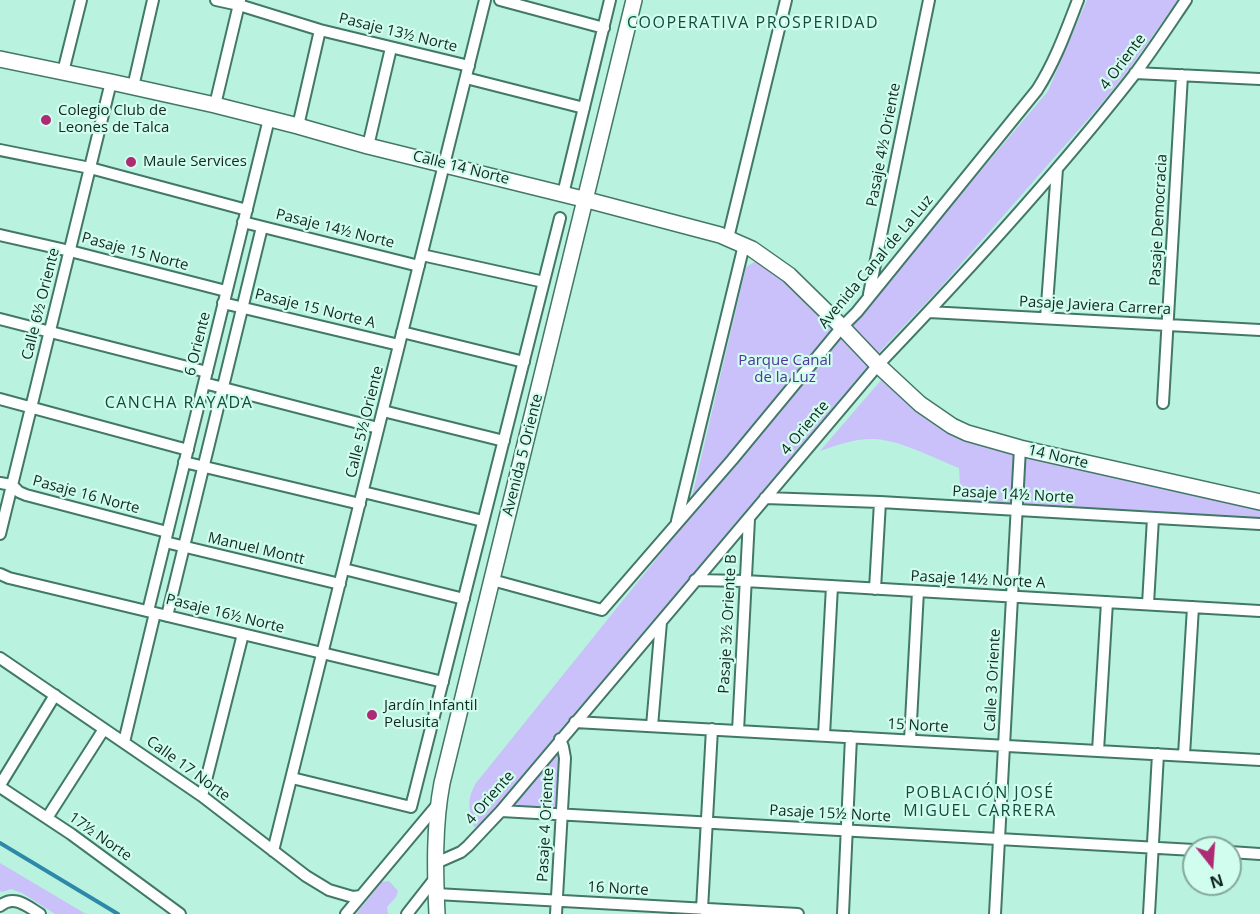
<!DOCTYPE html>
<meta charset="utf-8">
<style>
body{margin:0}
#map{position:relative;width:1260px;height:914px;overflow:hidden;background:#b9f2df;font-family:"Open Sans",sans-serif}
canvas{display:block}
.north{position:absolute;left:1182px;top:836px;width:60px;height:60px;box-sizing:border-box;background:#d0fded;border:2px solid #84a89b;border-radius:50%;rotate:163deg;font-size:16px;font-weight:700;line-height:24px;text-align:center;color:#122921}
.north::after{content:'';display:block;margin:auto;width:21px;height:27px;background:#ae2a73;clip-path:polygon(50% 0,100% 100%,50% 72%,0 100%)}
</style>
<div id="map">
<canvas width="1260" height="914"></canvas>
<div class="north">N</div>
</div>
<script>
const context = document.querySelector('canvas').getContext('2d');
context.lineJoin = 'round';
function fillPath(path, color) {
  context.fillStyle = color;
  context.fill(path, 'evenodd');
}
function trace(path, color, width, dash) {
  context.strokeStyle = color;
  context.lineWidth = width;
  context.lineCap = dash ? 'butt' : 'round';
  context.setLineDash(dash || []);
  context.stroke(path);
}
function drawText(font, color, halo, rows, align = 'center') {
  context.font = font + ' "Open Sans",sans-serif';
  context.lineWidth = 4.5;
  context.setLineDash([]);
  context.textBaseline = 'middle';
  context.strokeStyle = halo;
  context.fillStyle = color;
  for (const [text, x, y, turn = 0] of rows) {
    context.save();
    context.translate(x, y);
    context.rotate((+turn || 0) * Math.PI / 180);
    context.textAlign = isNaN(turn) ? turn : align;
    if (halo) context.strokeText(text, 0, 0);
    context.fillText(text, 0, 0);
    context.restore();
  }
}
const green = new Path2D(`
 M1087 0H1178L1127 72 1102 103 940 288 884 347 482 823 479 826 474 827C469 808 466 801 476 783L686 522 746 267 756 261 778 275 840 338 1048 91Z
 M888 372 953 431 1260 506V521L961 506 959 468C933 458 903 441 875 439 856 438 837 445 820 451Z
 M555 753H560L557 808 555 810 513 808 510 806Z
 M0 863 86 914H55L22 893 11 889 2 892 0 891Z
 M389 881 398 891 396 897 387 907 388 914H356L382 882Z`);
const stream = new Path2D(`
 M0 843 118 914`);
const street = new Path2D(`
 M216 0 239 5 320 30 469 66
 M500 0 604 28
 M63 72 81 0
 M1135 73 1260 79
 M466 78 584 108
 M133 87 153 0
 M215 105 240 0
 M298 126 320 30
 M368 146 391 48
 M0 150 90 168 247 210
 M563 194 610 0
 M243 222 419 266
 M0 235 70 251 226 291
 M728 238 786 0
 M422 255 544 282
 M869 294 929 0
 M223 303 399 345
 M929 312 1260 330
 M1046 318 1057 169
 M0 319 207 372
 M402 332 524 362
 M204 383 378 428
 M0 399 188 450
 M1163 403 1182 75
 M383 411 504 441
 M184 462 360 504
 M0 483 12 485 19 492 26 495 167 532
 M363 492 483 521
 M765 498 880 502 1260 524
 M677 521 744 245
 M0 534 111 82
 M165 542 340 584
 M344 569 464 599
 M0 574 9 578 443 682
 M492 580 602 610 732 460 842 327 857 312 1037 90C1055 62 1066 31 1078 0
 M695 580 745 581 1260 611
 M875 589 880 502
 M1148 604 1153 518
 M148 611 269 119
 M167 616 262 227
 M0 658 202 796 306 876 329 890 353 897 361 896
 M575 722 1260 760
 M652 726 661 622
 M738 731 749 519
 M824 735 832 586
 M910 740 918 591
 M124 742 155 613
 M1098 751 1107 602
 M1184 755 1193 607
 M292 778 411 807 560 218
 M0 785 55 695
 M0 787 71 834 180 914
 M202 796 243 634
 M501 811 1194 850
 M47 818 104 729
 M273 851 485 0
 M1230 852 1260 854
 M436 863 461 852 468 846 501 811 878 365C967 272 1055 176 1134 75 1152 51 1169 25 1186 0
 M436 894 798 914
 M0 906C14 894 27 906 40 914
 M702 909 712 729
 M346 914 438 804
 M407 914 436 877
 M556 914 565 758 563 747 560 739
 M843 914 851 737
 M995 914 1020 448
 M1149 914 1158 754`);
const secondary = new Path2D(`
 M0 59 111 82 215 105 298 126 368 146 591 201 720 235 752 249 789 275 842 327 878 365 920 404 952 426 967 433 1020 448 1260 502
 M437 914C435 871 434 825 442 783L634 0`);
const markers = [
 [46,120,6,"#ae2a73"],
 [131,162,6,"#ae2a73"],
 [372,715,6,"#ae2a73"]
];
const streetNames = [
 ["Pasaje 13½ Norte",398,33,14],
 ["4 Oriente",1123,62,-53],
 ["Pasaje 4½ Oriente",884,145,-79],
 ["Calle 14 Norte",461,168,14],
 ["Pasaje Democracia",1159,220,-87],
 ["Pasaje 14½ Norte",335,229,14],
 ["Pasaje 15 Norte",135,252,15],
 ["Avenida Canal de La Luz",876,262,-50],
 ["Calle 6½ Oriente",41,304,-76],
 ["Pasaje Javiera Carrera",1095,306,3],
 ["Pasaje 15 Norte A",315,309,14],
 ["6 Oriente",198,344,-76],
 ["Calle 5½ Oriente",365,422,-76],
 ["4 Oriente",805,428,-50],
 ["Avenida 5 Oriente",523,455,-76],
 ["14 Norte",1058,457,13],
 ["Pasaje 16 Norte",86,495,15],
 ["Pasaje 14½ Norte",1013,495,3],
 ["Manuel Montt",256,549,13],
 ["Pasaje 14½ Norte A",978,580,3],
 ["Pasaje 16½ Norte",225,614,14],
 ["Pasaje 3½ Oriente B",728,624,-87],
 ["Calle 3 Oriente",993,680,-87],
 ["15 Norte",918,726,3],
 ["Calle 17 Norte",188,769,36],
 ["4 Oriente",490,798,-49],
 ["Pasaje 15½ Norte",830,814,3],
 ["Pasaje 4 Oriente",546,825,-87],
 ["17½ Norte",100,837,35],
 ["16 Norte",618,889,3]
];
const poiNames = [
 ["Colegio Club de",58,111],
 ["Leones de Talca",58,128],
 ["Maule Services",143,162],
 ["Jardín Infantil",384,706],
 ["Pelusita",384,723]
];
const parkNames = [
 ["Parque Canal",785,361],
 ["de la Luz",785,378]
];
const neighbourhoodNames = [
 ["COOPERATIVA PROSPERIDAD",753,23],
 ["CANCHA RAYADA",179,403],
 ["POBLACIÓN JOSÉ",980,793],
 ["MIGUEL CARRERA",980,811]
];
fillPath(green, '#cac1fa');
trace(stream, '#2d88aa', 4);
trace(street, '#427867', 14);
trace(secondary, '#427867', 18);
trace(street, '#fff', 10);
trace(secondary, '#fff', 15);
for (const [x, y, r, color] of markers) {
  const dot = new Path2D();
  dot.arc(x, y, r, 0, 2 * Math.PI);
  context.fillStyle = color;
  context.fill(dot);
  trace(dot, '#d0fded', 2);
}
drawText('15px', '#122921', '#d0fded', streetNames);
drawText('15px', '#122921', '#d0fded', poiNames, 'left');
drawText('15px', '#52359b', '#d0fded', parkNames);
context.letterSpacing = '1.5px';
drawText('16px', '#124c3d', '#d0fded', neighbourhoodNames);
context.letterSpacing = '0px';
</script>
